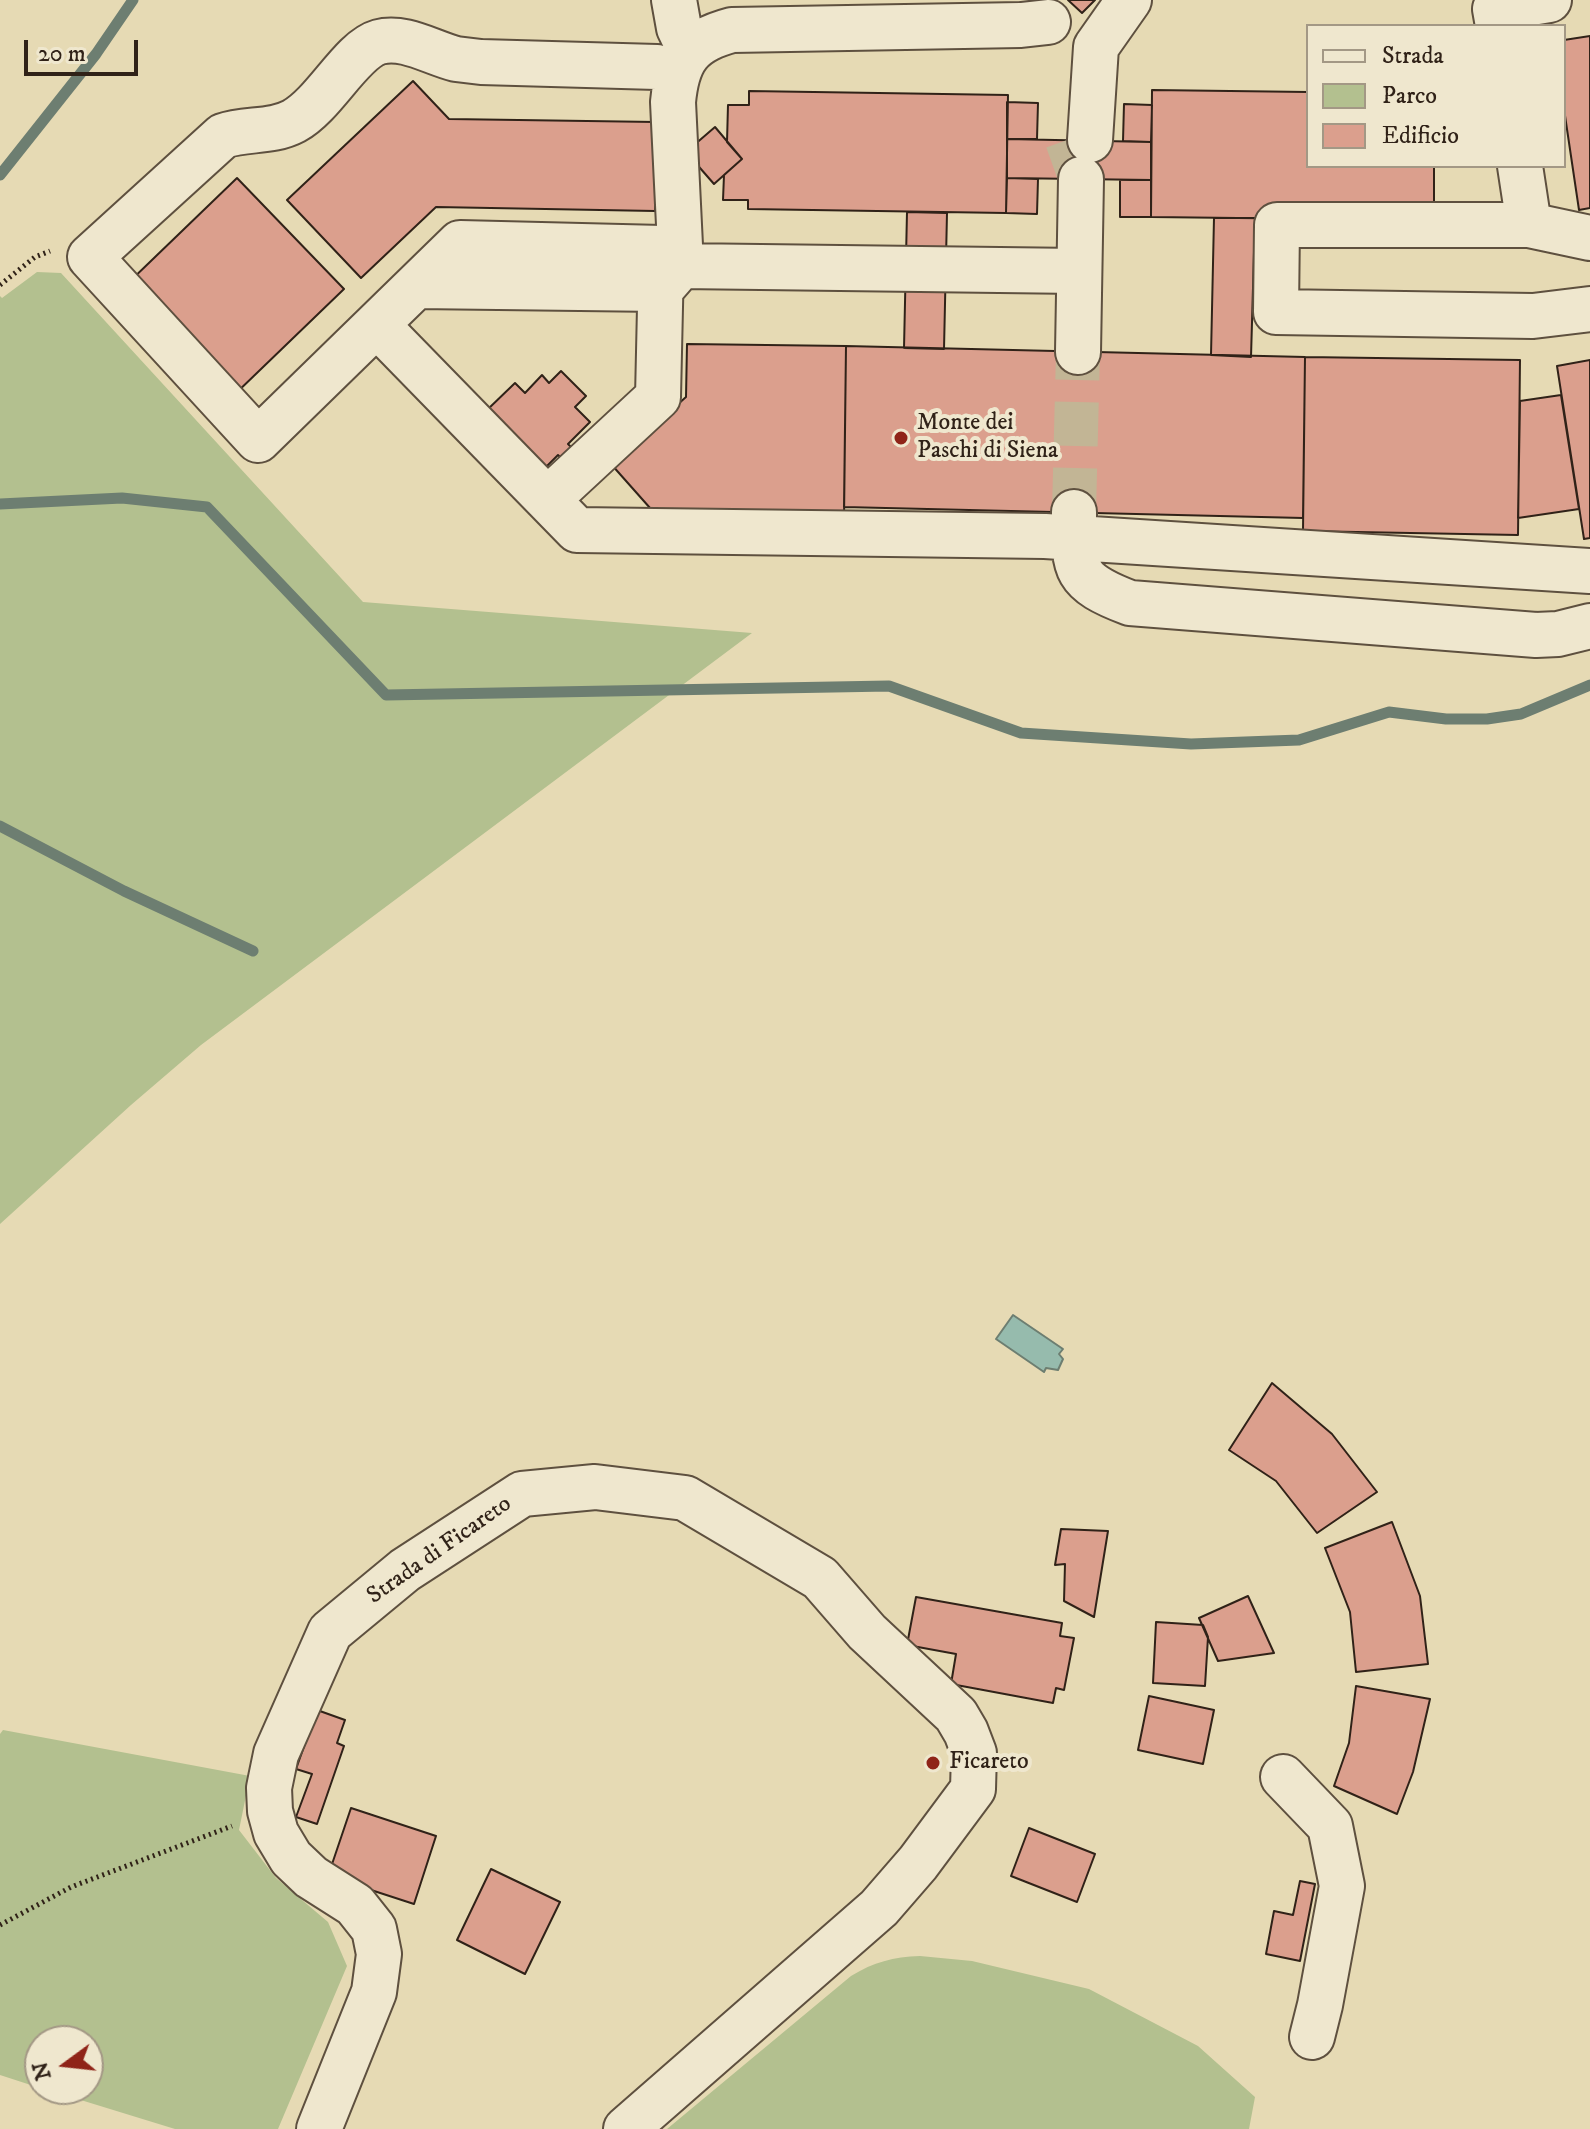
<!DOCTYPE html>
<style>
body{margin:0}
#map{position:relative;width:1590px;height:2129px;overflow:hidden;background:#e6dab4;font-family:"IM FELL DW Pica",serif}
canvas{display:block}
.legend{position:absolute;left:1306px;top:24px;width:260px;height:144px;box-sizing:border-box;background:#efe7ce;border:2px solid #a39885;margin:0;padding:10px 14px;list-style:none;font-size:24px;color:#302218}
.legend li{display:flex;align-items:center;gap:16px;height:40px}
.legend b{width:40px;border:2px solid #a39885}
.north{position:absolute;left:24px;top:2025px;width:80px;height:80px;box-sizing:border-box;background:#efe7ce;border:2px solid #a39885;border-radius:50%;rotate:255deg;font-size:22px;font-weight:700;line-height:32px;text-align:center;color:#302218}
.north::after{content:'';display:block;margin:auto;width:28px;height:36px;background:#8f2418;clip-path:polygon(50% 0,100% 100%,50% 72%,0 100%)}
.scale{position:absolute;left:24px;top:40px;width:114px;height:36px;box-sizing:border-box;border:4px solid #302218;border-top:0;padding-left:10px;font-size:24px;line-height:28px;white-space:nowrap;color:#302218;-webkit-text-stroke:6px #efe7ce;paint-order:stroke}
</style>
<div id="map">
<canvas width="1590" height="2129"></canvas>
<ul class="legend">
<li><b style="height:10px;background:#efe7ce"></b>Strada</li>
<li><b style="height:22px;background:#b3c08f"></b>Parco</li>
<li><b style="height:22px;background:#db9f8d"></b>Edificio</li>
</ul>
<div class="north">N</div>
<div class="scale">20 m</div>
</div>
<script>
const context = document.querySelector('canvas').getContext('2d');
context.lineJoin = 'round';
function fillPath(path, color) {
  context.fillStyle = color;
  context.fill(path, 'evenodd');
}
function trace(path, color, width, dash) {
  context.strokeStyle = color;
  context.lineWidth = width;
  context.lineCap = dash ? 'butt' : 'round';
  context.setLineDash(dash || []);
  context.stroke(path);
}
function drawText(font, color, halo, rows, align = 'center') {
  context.font = font + ' "IM FELL DW Pica",serif';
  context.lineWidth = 8;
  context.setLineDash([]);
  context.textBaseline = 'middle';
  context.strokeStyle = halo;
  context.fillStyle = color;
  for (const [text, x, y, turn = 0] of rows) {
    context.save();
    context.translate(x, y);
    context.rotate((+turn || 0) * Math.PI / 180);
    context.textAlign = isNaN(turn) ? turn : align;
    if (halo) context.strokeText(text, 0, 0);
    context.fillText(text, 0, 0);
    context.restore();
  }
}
const green = new Path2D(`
 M37 272 61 273 363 602 752 633 201 1045 131 1105 0 1224V296L2 298Z
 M3 1730 250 1776 239 1830 276 1878 328 1922 347 1966 278 2129H175L45 2089H88V2041H40V2088L0 2075V1734Z
 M920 1956 972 1961 1089 1989 1198 2046 1255 2097 1249 2129H667L851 1976C874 1962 893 1957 920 1956Z`);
const water = new Path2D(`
 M1013 1315 1063 1349 1059 1354 1063 1359 1058 1370 1046 1368 1044 1372 996 1339Z`);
const stream = new Path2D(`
 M0 175 96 54 133 0
 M0 504 122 498 207 507 386 695 889 686 1021 733 1191 744 1299 740 1389 712 1446 719H1487L1521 714 1590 685
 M0 826 124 891 253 951`);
const building = new Path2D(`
 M1068 0H1095L1082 13Z
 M1590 36V208L1579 210 1564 109V40Z
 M413 81 449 119 656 122 655 211 436 207 361 278 287 200Z
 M1152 90 1308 92V166H1434V211L1411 220 1151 217Z
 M749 91 1008 95 1006 213 748 209V200H723L724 175 742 159 727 142 728 105H749Z
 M1007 102 1038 103 1037 139H1007Z
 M1124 104 1152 105 1151 142 1123 141Z
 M715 127 742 159 714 184 686 152Z
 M1007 139 1151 142V180L1007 178Z
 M237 178 344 289 232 397 125 286Z
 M1007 178 1038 179 1037 214 1006 213Z
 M1120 180H1151V217H1120Z
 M907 212 947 213 944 349 904 348Z
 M1214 218H1255L1251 357 1211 355Z
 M687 344 846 346 844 519 658 517 611 464 686 397Z
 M846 346 1305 357 1303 518 844 507Z
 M1305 357 1520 360 1518 535 1303 531Z
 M1590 360V538L1584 539 1557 366Z
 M561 371 586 396 575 407 590 422 568 444 578 454 567 464 558 455 538 475 486 411 515 383 525 393 542 375 549 383Z
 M1561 395 1579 509 1518 518 1520 401Z
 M1272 1383 1332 1434 1377 1492 1317 1533 1276 1481 1229 1450Z
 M1392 1522 1420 1596 1428 1664 1356 1672 1350 1612 1325 1548Z
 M1061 1529 1108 1531 1094 1617 1064 1601 1065 1564 1055 1565Z
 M1248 1596 1274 1653 1218 1661 1199 1618Z
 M916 1597 1062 1623 1060 1636 1074 1638 1064 1690 1056 1688 1053 1703 951 1684 956 1654 907 1645Z
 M1156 1622 1203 1625 1208 1637 1205 1686 1153 1683Z
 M1356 1686 1430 1699 1413 1772 1397 1814 1334 1786 1349 1743Z
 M1149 1696 1214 1710 1203 1764 1138 1750Z
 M317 1710 345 1720 337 1743 344 1746 317 1824 296 1817 312 1774 296 1769Z
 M351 1808 436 1836 414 1904 328 1876Z
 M1029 1828 1095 1854 1077 1902 1011 1876Z
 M491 1869 560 1902 525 1974 457 1940Z
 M1300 1881 1315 1884 1300 1961 1266 1954 1274 1911 1293 1915Z`);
const minorTunnel = new Path2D(`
 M1067 140 1081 179
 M1074 512 1078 352`);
const path = new Path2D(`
 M0 285 35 257 50 251
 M0 1925 71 1887 232 1826`);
const minor = new Path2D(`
 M674 0 679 28 690 51
 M1498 26 1495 9 1549 0
 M677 73 657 67 481 62C473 61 464 60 456 59 432 53 404 35 379 42 351 50 325 104 294 121 272 133 246 128 223 136L90 257 258 440 460 243 662 248 681 266 1079 271
 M1090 140 1096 47 1129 0
 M1520 166 1529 225
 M1590 238 1529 225H1277L1276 312 1533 316 1590 309
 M417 286 661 289 681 266 673 102C677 59 690 41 732 30L1021 25 1048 22
 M377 325 577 530 1045 536 1590 571
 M1078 352 1081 179
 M548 499 658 397 661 262
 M1074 512C1074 570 1072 581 1130 603L1536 635 1558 634 1590 626
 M1283 1777 1330 1826 1342 1886 1320 2005 1312 2037
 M319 2129 374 1992 379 1954 374 1929 355 1905 311 1877 291 1858 276 1833 270 1811 269 1788 276 1754 330 1632 405 1570 522 1494 595 1487 685 1498 820 1578 867 1632 956 1715 966 1732 974 1753 973 1789 918 1863 879 1908 626 2129`);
const markers = [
 [901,438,8,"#8f2418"],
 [933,1763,8,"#8f2418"]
];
const poiNames = [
 ["Monte dei",917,424],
 ["Paschi di Siena",917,452],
 ["Ficareto",949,1763]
];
const streetNames = [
 ["Strada di Ficareto",440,1551,-35]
];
fillPath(green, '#b3c08f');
fillPath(water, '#96bbad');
trace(water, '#6d7e71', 2);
trace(stream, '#6d7e71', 11);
fillPath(building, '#db9f8d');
trace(building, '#302218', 2);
trace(minorTunnel, '#c2b595', 44, [44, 22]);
trace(minor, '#5e503f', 48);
trace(path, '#302218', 5, [2, 4]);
trace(minor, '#efe7ce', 44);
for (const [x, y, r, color] of markers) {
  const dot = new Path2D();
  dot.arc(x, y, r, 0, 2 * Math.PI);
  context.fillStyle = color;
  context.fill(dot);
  trace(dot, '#efe7ce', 3);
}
drawText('24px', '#302218', '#efe7ce', poiNames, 'left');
drawText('24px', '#302218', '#efe7ce', streetNames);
</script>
